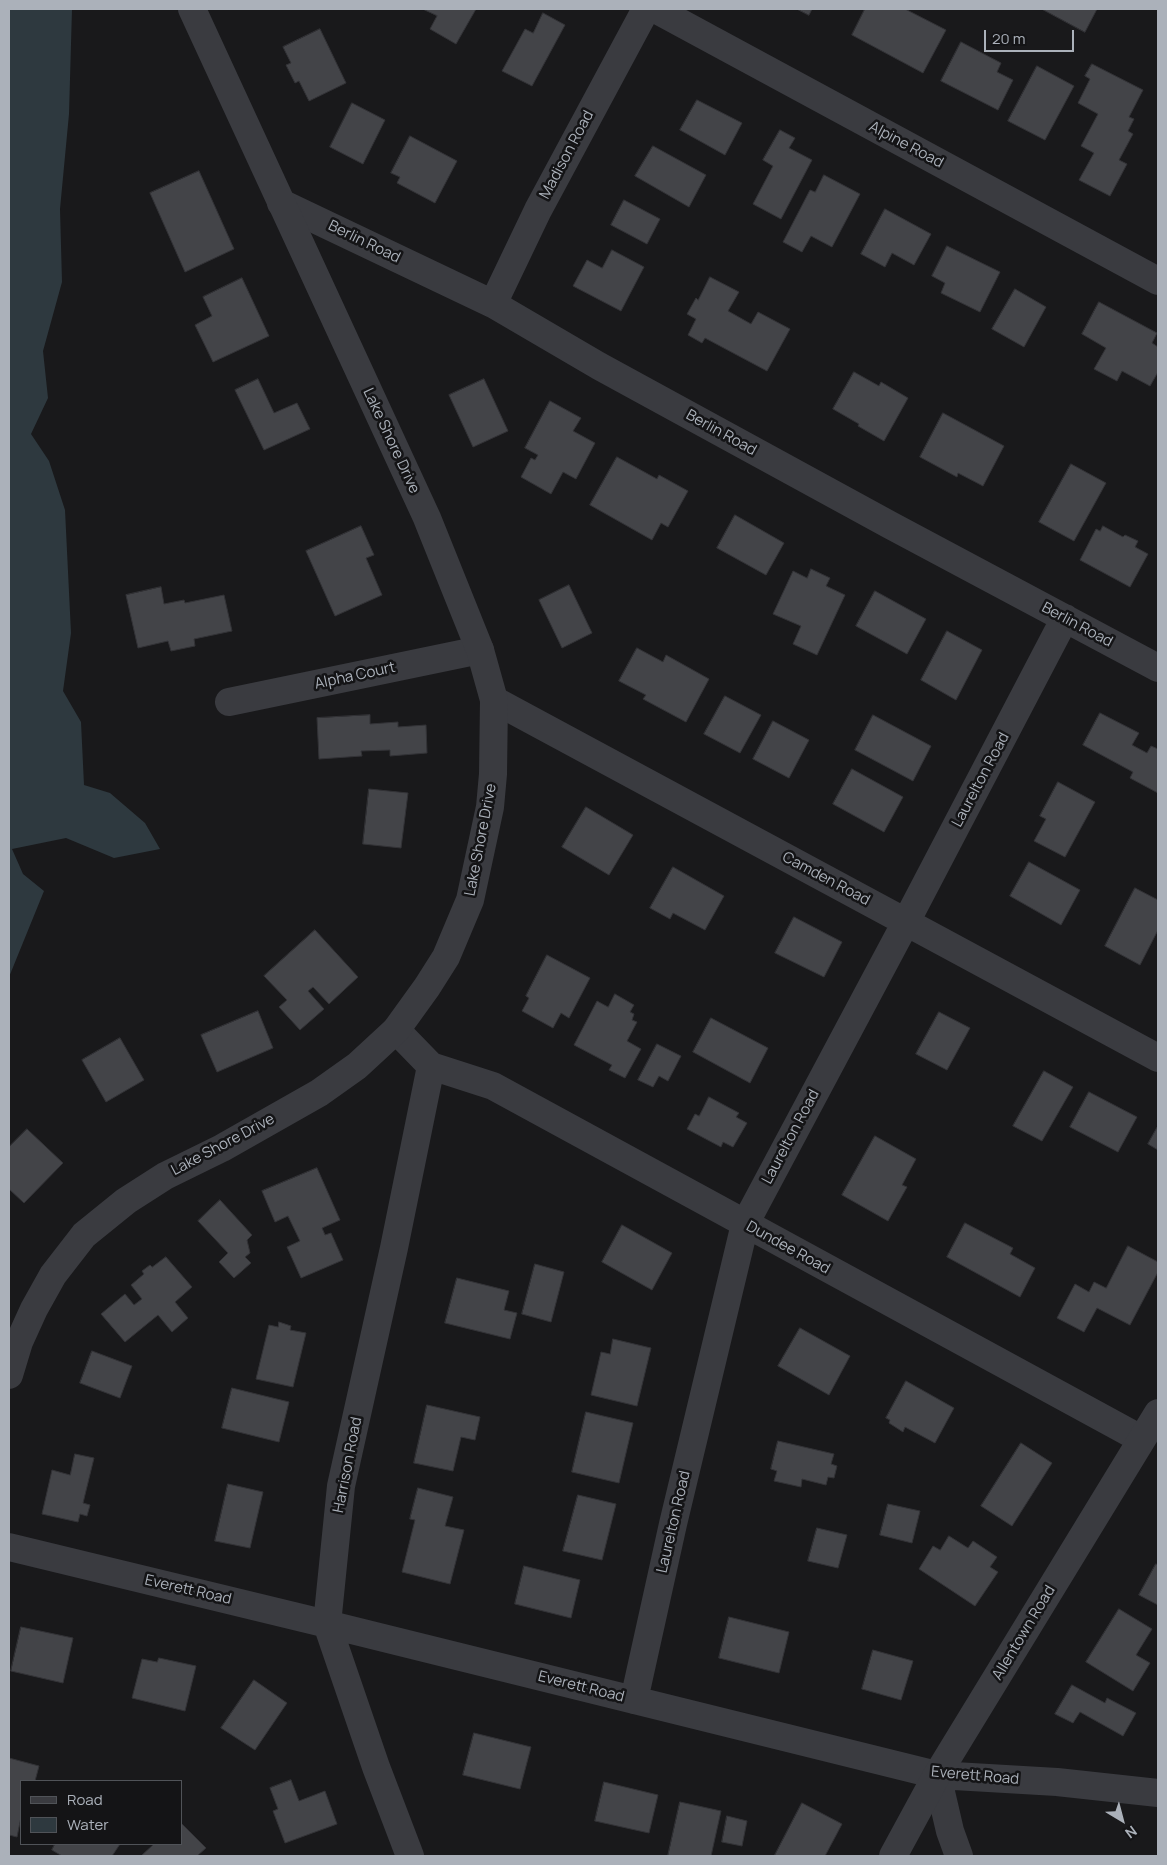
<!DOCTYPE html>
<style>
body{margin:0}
#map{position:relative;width:1167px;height:1865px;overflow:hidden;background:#19191b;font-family:Manrope,sans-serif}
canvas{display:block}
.frame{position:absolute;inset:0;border:10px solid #abb1ba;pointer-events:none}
.legend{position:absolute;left:20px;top:1780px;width:162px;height:65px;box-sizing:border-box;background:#141416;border:1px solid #505358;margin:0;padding:6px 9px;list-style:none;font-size:15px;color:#abb1ba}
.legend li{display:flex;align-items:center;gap:10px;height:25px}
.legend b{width:25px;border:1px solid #505358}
.north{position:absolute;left:1097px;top:1795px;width:50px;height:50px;-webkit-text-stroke:4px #141416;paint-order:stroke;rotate:143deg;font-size:14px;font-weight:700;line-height:20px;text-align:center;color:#abb1ba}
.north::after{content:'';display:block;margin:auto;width:18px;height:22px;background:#abb1ba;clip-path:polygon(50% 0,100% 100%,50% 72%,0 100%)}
.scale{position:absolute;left:984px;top:30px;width:90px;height:22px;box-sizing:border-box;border:2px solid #abb1ba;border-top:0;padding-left:6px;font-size:15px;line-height:18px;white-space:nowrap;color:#abb1ba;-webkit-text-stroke:4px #141416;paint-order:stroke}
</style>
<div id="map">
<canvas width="1167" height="1865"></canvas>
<div class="frame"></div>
<ul class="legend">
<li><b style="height:6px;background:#3a3b40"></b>Road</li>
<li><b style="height:14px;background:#2e393f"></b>Water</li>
</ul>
<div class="north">N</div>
<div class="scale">20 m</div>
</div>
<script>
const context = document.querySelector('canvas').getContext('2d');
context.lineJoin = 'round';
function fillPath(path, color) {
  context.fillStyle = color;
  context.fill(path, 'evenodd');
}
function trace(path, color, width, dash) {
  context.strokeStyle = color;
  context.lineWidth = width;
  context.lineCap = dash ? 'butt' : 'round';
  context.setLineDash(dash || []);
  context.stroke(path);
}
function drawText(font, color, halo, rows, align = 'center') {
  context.font = font + ' Manrope,sans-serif';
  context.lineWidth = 5;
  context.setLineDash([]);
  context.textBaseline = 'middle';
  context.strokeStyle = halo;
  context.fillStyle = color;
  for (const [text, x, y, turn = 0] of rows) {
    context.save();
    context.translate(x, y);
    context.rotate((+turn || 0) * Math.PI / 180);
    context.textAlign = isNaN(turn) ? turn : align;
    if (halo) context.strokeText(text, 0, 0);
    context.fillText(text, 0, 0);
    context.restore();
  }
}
const water = new Path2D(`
 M9 9H72L69 114 60 209 62 282 43 351 48 398 31 434 49 461 65 510 71 633 63 691 81 722 84 785 110 793 145 823 160 849 114 858 66 838 12 849 23 874 44 891 9 977Z`);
const building = new Path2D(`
 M423 9H476L456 44 430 29 437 16Z
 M797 9H812L809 15Z
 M865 9H905L946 30 923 73 852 35Z
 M1042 9H1097L1085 32Z
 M543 13 565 25 532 86 502 71 525 29 533 33Z
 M320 29 346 83 309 101 299 81 295 83 286 65 291 63 283 47Z
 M961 42 1001 63 997 72 1013 80 998 110 941 81Z
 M1092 64 1143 90 1129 117 1134 119 1128 131 1133 134 1119 160 1127 164 1110 196 1079 180 1094 153 1081 146 1098 114 1078 103 1090 79 1085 76Z
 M1037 66 1074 86 1045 140 1008 121Z
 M697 100 742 123 725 155 680 130Z
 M352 103 385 120 363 164 330 147Z
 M780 130 795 138 789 148 812 160 781 219 753 204 773 166 763 160Z
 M410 136 457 161 435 203 397 183 400 177 391 173Z
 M653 146 706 175 689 207 635 176Z
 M199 171 234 249 185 272 150 193Z
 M824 175 860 194 832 247 811 236 802 252 783 242 810 190 815 192Z
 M624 200 660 219 647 244 611 225Z
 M885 209 931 234 914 265 892 253 885 267 861 254Z
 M947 246 1000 272 980 312 941 293 945 283 932 276Z
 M612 250 644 267 621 311 573 286 587 260 602 268Z
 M710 277 739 292 728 311 751 324 758 312 790 329 767 371 705 338 702 343 688 335 696 319 687 314 696 298 698 300Z
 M242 278 269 336 213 362 195 325 212 316 203 297Z
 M1015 289 1046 307 1024 347 992 329Z
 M1099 302 1157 333 1152 343 1158 347V372L1150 386 1122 371 1117 381 1094 369 1106 348 1082 334Z
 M854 372 879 386 881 382 908 398 884 441 858 426 859 424 833 409Z
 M258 379 274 413 297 403 310 429 264 450 235 390Z
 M484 379 508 431 473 447 449 395Z
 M550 401 581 418 573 431 595 443 576 479 563 472 551 494 521 477 531 458 535 460 538 455 525 448Z
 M943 413 1004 446 983 486 958 473 957 477 920 457Z
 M617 457 657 479 659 475 688 491 668 527 661 523 652 540 590 505Z
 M1071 464 1106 483 1074 541 1039 522Z
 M735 515 784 543 766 575 717 548Z
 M361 526 374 555 366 558 382 595 335 616 306 551Z
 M1103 526 1123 537 1125 535 1138 541 1135 547 1148 554 1130 587 1080 560 1096 529 1100 531Z
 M811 569 830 578 826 586 845 595 817 655 793 644 801 626 773 614 793 571 807 578Z
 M569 585 592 633 562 648 539 600Z
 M161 587 164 604 184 600 185 603 224 595 232 631 194 639 195 646 171 651 168 641 138 648 126 595Z
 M875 591 926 619 907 654 856 626Z
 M947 631 982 650 956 700 921 680Z
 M637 648 663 662 666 655 709 679 686 722 643 699 646 695 619 681Z
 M725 696 761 715 740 753 704 734Z
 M1100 713 1139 733 1132 745 1147 753 1151 746 1158 749V793L1130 778 1133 772 1083 745Z
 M370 715V724L398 722V727L426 725 427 753 390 756V750L361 751 362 756 319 759 317 718Z
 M873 715 931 746 913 781 855 750Z
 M773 721 809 740 789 778 753 759Z
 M852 769 903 797 884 832 833 804Z
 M1058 782 1095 802 1065 857 1034 841 1046 819 1040 816Z
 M369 789 408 793 401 848 363 844Z
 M586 807 633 835 609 875 562 847Z
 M1029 862 1080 890 1061 925 1010 896Z
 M673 867 724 896 705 930 673 913 670 919 650 908Z
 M1135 888 1158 900V930L1140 965 1105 946Z
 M794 917 842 942 824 977 775 953Z
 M315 930 358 977 329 1004 313 987 308 991 324 1009 300 1030 279 1007 287 1000 264 976Z
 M547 955 590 978 569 1018 561 1013 553 1028 522 1011 529 998 526 996Z
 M615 994 634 1005 630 1012 634 1014 632 1020 637 1022 627 1041 641 1049 625 1078 609 1070 612 1065 574 1045 597 1001 608 1007Z
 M258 1011 273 1048 217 1072 201 1035Z
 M939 1012 970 1028 947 1070 916 1054Z
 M711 1018 768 1048 750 1083 693 1052Z
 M120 1038 144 1080 106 1102 82 1060Z
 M657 1044 681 1056 668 1081 659 1076 653 1087 638 1080Z
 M1044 1071 1073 1087 1042 1141 1013 1126Z
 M1089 1092 1137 1117 1118 1152 1070 1127Z
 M709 1097 739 1113 736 1117 747 1123 733 1147 723 1142 721 1147 687 1129 695 1114 699 1116Z
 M1158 1126V1150L1148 1144Z
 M27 1129 63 1163 24 1203 9 1189V1147Z
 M875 1136 916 1159 902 1185 907 1187 888 1221 842 1195Z
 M317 1168 340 1220 322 1228 325 1235 331 1233 343 1260 301 1278 287 1247 300 1241 288 1216 275 1222 262 1191Z
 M220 1200 252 1235 247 1240 250 1253 245 1257 251 1263 234 1278 219 1262 228 1253 198 1221Z
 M965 1223 1013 1248 1010 1254 1035 1268 1020 1297 947 1257Z
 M622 1225 672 1253 652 1290 602 1262Z
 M1128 1246 1158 1262V1272L1130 1325 1097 1308 1084 1332 1057 1318 1075 1284 1089 1292 1094 1282 1106 1288Z
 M166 1257 192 1287 175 1302 188 1318 172 1332 158 1315 125 1342 101 1314 125 1294 134 1305 142 1299 131 1285 144 1274 142 1271 150 1265 152 1267Z
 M535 1264 564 1272 551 1322 522 1314Z
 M457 1278 509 1291 504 1310 517 1313 510 1339 445 1323Z
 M279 1322 291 1326 290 1330 306 1333 293 1387 256 1379 269 1325 278 1327Z
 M800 1328 850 1356 829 1395 778 1366Z
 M613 1339 651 1348 637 1406 591 1395 601 1352 610 1354Z
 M92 1351 132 1366 120 1398 80 1383Z
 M906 1381 954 1408 935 1443 905 1427 903 1432 889 1423 890 1420 886 1418Z
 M232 1388 289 1402 279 1442 222 1428Z
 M427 1405 480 1417 475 1440 461 1437 453 1471 414 1463Z
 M586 1412 633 1423 619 1483 572 1472Z
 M778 1441 834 1454 831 1464 837 1466 834 1478 828 1477 826 1485 802 1479 801 1487 774 1481 777 1471 771 1469Z
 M1021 1443 1052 1463 1012 1526 981 1506Z
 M75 1454 94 1458 83 1503 90 1505 87 1516 80 1514 78 1522 42 1514 52 1470 70 1475Z
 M228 1484 263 1492 250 1548 215 1541Z
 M418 1488 453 1497 445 1526 464 1530 450 1584 402 1572 415 1520 410 1519Z
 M578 1495 616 1504 602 1560 563 1551Z
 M888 1504 920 1511 912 1543 880 1535Z
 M817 1528 847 1535 838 1568 808 1561Z
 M949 1536 968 1548 973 1541 997 1557 990 1567 998 1572 975 1606 919 1569 933 1546 940 1550Z
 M1156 1564 1158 1565V1605L1139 1595Z
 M524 1566 580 1580 571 1618 515 1604Z
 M1119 1609 1152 1629 1136 1655 1150 1663 1133 1691 1086 1662Z
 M729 1617 789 1632 779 1673 719 1658Z
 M21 1627 73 1638 63 1683 11 1671Z
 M873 1650 913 1661 901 1700 862 1689Z
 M159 1658 196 1666 185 1711 132 1698 142 1659 157 1662Z
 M254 1680 287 1703 255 1750 221 1728Z
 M1072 1685 1105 1703 1107 1698 1136 1713 1123 1736 1080 1712 1073 1723 1055 1714Z
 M474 1733 531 1747 520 1789 463 1775Z
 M9 1758 39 1766 35 1781H21V1817L17 1837 9 1835Z
 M291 1780 299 1801 325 1791 337 1824 285 1843 273 1811 278 1809 270 1788Z
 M604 1782 658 1795 649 1833 595 1821Z
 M680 1802 721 1811 711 1856H668Z
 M802 1803 842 1824 825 1856H778L775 1855Z
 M727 1816 747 1821 742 1846 722 1842Z
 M181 1823 206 1848 197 1856H141L154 1844H181Z
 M55 1844H120L112 1856H62L52 1850Z`);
const minor = new Path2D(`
 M655 9 1158 281
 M281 203 493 304 599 366 890 525 1158 668
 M493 304 538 210 646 9
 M494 700 1158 1058
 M229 702 480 650
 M396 1030 431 1066 493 1086 1141 1439
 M9 1547 327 1624 937 1775 1057 1782 1158 1793
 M634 1700 673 1524 745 1224 906 922 1065 618
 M937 1775 950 1831 959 1856
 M410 1856 376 1767 327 1624 341 1486 394 1248 431 1066`);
const tertiary = new Path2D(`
 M9 1375 19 1342 34 1309 53 1275 84 1235 126 1201 165 1176 222 1148 319 1093 357 1066 396 1030 427 987 446 957 470 900 490 807 493 774 494 700 480 650 427 518 192 9
 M893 1856 937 1775 1158 1413`);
const streetNames = [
 ["Alpine Road",906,145,28],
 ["Madison Road",567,155,-62],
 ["Berlin Road",364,242,26],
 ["Berlin Road",721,433,29],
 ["Lake Shore Drive",391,441,65],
 ["Berlin Road",1077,625,28],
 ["Alpha Court",355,676,-12],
 ["Laurelton Road",981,780,-62],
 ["Lake Shore Drive",481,840,-79],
 ["Camden Road",826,879,28],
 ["Laurelton Road",791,1137,-62],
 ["Lake Shore Drive",223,1145,-28],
 ["Dundee Road",788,1248,29],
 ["Harrison Road",348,1465,-79],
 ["Laurelton Road",674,1522,-77],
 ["Everett Road",188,1590,13],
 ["Allentown Road",1024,1633,-59],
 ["Everett Road",581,1687,14],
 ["Everett Road",975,1776,5]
];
fillPath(water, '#2e393f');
fillPath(building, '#434448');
trace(building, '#333337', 1);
trace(minor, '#3a3b40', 28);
trace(tertiary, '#3a3b40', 28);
drawText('15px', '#abb1ba', '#141416', streetNames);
</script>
